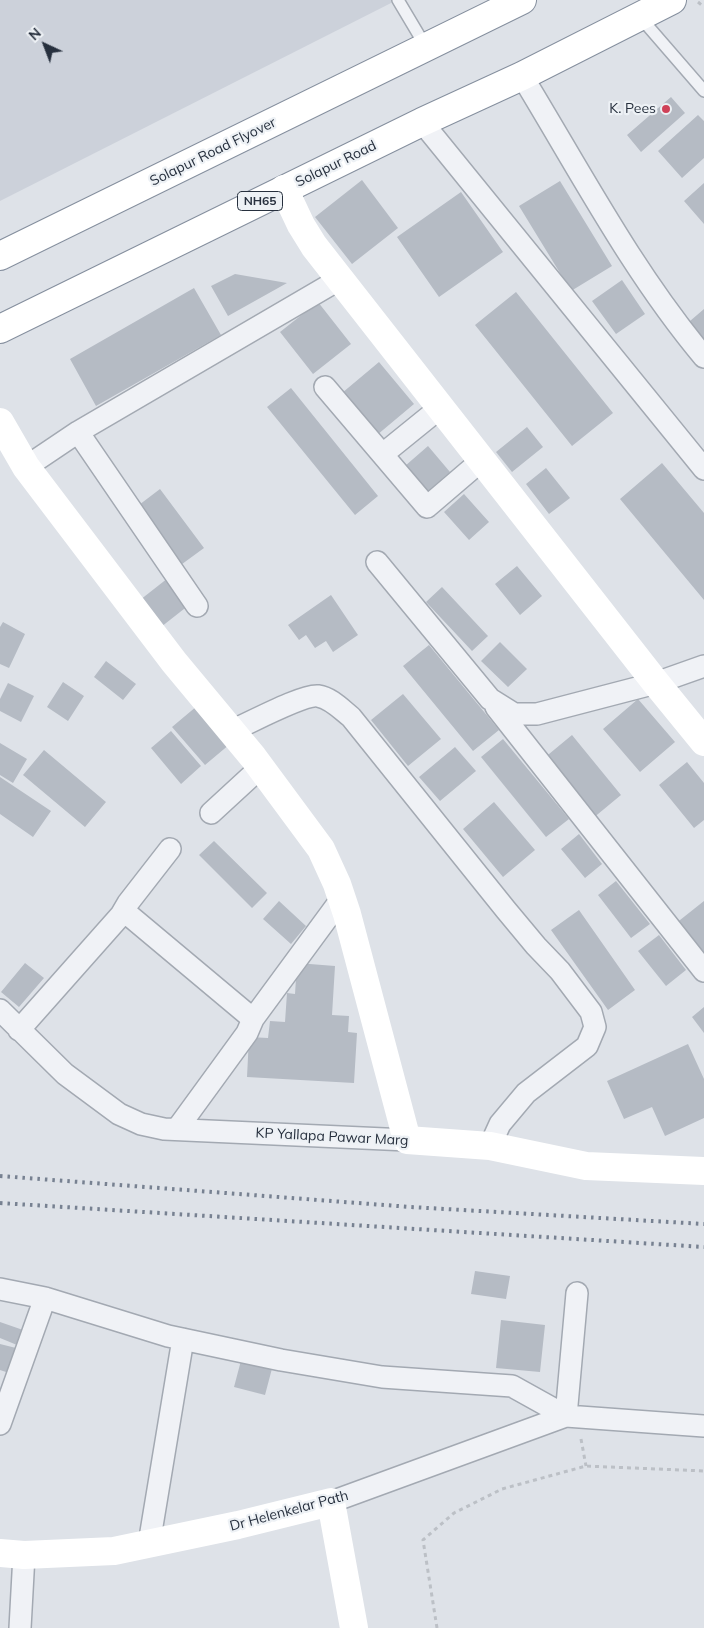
<!DOCTYPE html>
<style>
body{margin:0}
#map{position:relative;width:704px;height:1628px;overflow:hidden;background:#dee2e8;font-family:Mulish,sans-serif}
canvas{display:block}
.north{position:absolute;left:20px;top:20px;width:50px;height:50px;-webkit-text-stroke:4px #edf1f5;paint-order:stroke;rotate:317deg;font-size:14px;font-weight:700;line-height:20px;text-align:center;color:#27303e}
.north::after{content:'';display:block;margin:auto;width:18px;height:22px;background:#27303e;clip-path:polygon(50% 0,100% 100%,50% 72%,0 100%)}
</style>
<div id="map">
<canvas width="704" height="1628"></canvas>
<div class="north">N</div>
</div>
<script>
const context = document.querySelector('canvas').getContext('2d');
context.lineJoin = 'round';
function fillPath(path, color) {
  context.fillStyle = color;
  context.fill(path, 'evenodd');
}
function trace(path, color, width, dash) {
  context.strokeStyle = color;
  context.lineWidth = width;
  context.lineCap = dash ? 'butt' : 'round';
  context.setLineDash(dash || []);
  context.stroke(path);
}
function drawText(font, color, halo, rows, align = 'center') {
  context.font = font + ' Mulish,sans-serif';
  context.lineWidth = 4.5;
  context.setLineDash([]);
  context.textBaseline = 'middle';
  context.strokeStyle = halo;
  context.fillStyle = color;
  for (const [text, x, y, turn = 0] of rows) {
    context.save();
    context.translate(x, y);
    context.rotate((+turn || 0) * Math.PI / 180);
    context.textAlign = isNaN(turn) ? turn : align;
    if (halo) context.strokeText(text, 0, 0);
    context.fillText(text, 0, 0);
    context.restore();
  }
}
const built = new Path2D(`
 M0 0H397L0 201Z`);
const building = new Path2D(`
 M671 97 685 113 641 152 627 135Z
 M698 115 704 121V158L682 178 658 151Z
 M362 180 398 228 352 264 315 217Z
 M560 181 612 266 571 291 519 206Z
 M704 183V224L684 201Z
 M461 192 503 252 439 297 397 237Z
 M235 274 287 283 228 316 211 286Z
 M622 280 645 314 616 334 592 301Z
 M194 288 221 335 96 406 70 359Z
 M516 292 613 413 572 446 475 325Z
 M318 302 351 344 313 374 280 332Z
 M704 309V352L683 327Z
 M379 362 414 404 377 435 342 393Z
 M291 388 378 496 355 515 267 407Z
 M527 427 543 447 512 472 496 452Z
 M428 446 450 472 428 491 405 466Z
 M662 463 704 513V600L620 499Z
 M546 468 570 498 549 514 526 484Z
 M160 489 204 548 178 567 135 508Z
 M464 494 489 522 469 540 444 512Z
 M517 566 542 596 520 615 495 584Z
 M168 578 189 605 161 627 140 600Z
 M442 587 488 636 472 651 426 602Z
 M331 595 358 635 333 652 326 641 315 648 306 635 299 640 288 625Z
 M3 622 25 634 9 668 0 664V627Z
 M500 642 527 669 508 687 481 661Z
 M429 645 499 730 473 751 403 666Z
 M106 661 136 684 123 700 94 677Z
 M63 682 84 696 68 721 47 707Z
 M8 683 34 696 21 722 0 711V699Z
 M403 694 441 739 408 766 371 720Z
 M638 699 675 742 640 772 603 729Z
 M197 706 230 744 205 765 172 727Z
 M171 731 201 766 181 784 151 748Z
 M572 735 621 795 592 819 543 759Z
 M503 739 569 819 546 837 481 757Z
 M0 743 27 759 13 783 0 775Z
 M455 747 476 771 440 801 419 777Z
 M44 750 106 802 85 827 23 775Z
 M687 762 704 783V820L694 828 659 785Z
 M0 777 51 811 33 837 0 814Z
 M494 802 535 850 503 877 463 829Z
 M579 834 602 864 585 878 561 849Z
 M214 841 267 893 252 908 199 855Z
 M616 881 650 924 631 938 598 895Z
 M279 901 306 926 291 944 263 919Z
 M704 901V962L675 924Z
 M579 910 635 990 608 1010 551 930Z
 M659 935 686 970 666 986 638 951Z
 M25 963 44 978 19 1007 1 992Z
 M297 963 335 966 332 1015 349 1016 348 1032 357 1033 354 1083 247 1077 249 1037 268 1038 270 1021 285 1022 287 993 295 994Z
 M704 1007V1033L692 1017Z
 M688 1044 704 1079V1118L665 1136 652 1107 624 1119 607 1081Z
 M475 1271 510 1276 506 1299 471 1294Z
 M501 1320 545 1325 540 1372 496 1368Z
 M0 1322 23 1330 17 1345 0 1338Z
 M0 1344 16 1348 9 1373 0 1370Z
 M243 1353 274 1361 265 1395 234 1387Z`);
const path = new Path2D(`
 M698 2 704 7
 M581 1439 586 1466
 M437 1628 423 1540 454 1513 502 1489 586 1466 704 1471`);
const lane = new Path2D(`
 M398 0 426 47
 M640 17 704 91`);
const street = new Path2D(`
 M522 76C580 171 632 271 704 357
 M422 122 704 469
 M325 387 427 507 482 460
 M78 432 197 606
 M383 454 441 407
 M26 467 78 432 340 279
 M377 562 490 699 514 714H537L656 683 704 666
 M496 707 704 971
 M231 731C248 724 303 694 318 696 331 698 341 709 351 717L506 910 536 946 560 971 591 1012 595 1027 587 1046 526 1093 500 1124 490 1146
 M211 813 261 767
 M124 911 253 1019 247 1033 177 1129
 M0 1010 65 1074 119 1114 141 1124 164 1129 407 1140
 M253 1019 342 898
 M19 1030 121 915 128 903 170 849
 M0 1289 45 1298 168 1336 281 1360 382 1377 512 1386 566 1416 704 1426
 M566 1416 577 1293
 M0 1424 45 1298
 M331 1502 566 1416
 M149 1544 183 1339
 M20 1628 24 1555`);
const secondary = new Path2D(`
 M284 189 301 225 314 246 656 683 704 742
 M0 422 26 467 174 662 253 757 321 849 337 884 347 914 407 1140 490 1146 586 1166 704 1171
 M0 1553 24 1555 114 1551 238 1525 331 1502 354 1628`);
const highway = new Path2D(`
 M0 256 522 0
 M0 329 422 122 522 76 672 0`);
const rail = new Path2D(`
 M0 1176 411 1207 704 1224
 M0 1203 704 1247`);
const markers = [
 [666,109,5,"#cf4158"]
];
const shields = [
 [260,201,45]
];
const shieldNames = [
 ["NH65",260,201]
];
const poiNames = [
 ["K. Pees",656,109]
];
const streetNames = [
 ["Solapur Road Flyover",213,152,-26],
 ["Solapur Road",336,164,-26],
 ["KP Yallapa Pawar Marg",332,1137,3],
 ["Dr Helenkelar Path",289,1511,-15]
];
fillPath(built, '#ccd1da');
fillPath(building, '#b5bbc4');
trace(lane, '#a3a9b2', 14);
trace(street, '#a3a9b2', 24);
trace(highway, '#858f9e', 30);
trace(path, '#bcc0c6', 3, [4, 4]);
trace(lane, '#f0f2f6', 11);
trace(street, '#f0f2f6', 21);
trace(secondary, '#fff', 28);
trace(highway, '#fff', 28);
trace(rail, '#778191', 4, [2.5, 5]);
for (const [x, y, r, color] of markers) {
  const dot = new Path2D();
  dot.arc(x, y, r, 0, 2 * Math.PI);
  context.fillStyle = color;
  context.fill(dot);
  trace(dot, '#edf1f5', 2);
}
for (const [x, y, w] of shields) {
  const box = new Path2D();
  box.roundRect(x - w / 2, y - 9.5, w, 19, 4);
  context.fillStyle = '#edf1f5';
  context.fill(box);
  trace(box, '#27303e', 1);
}
drawText('bold 12px', '#27303e', null, shieldNames);
drawText('14px', '#27303e', '#edf1f5', poiNames, 'right');
drawText('14px', '#27303e', '#edf1f5', streetNames);
</script>
